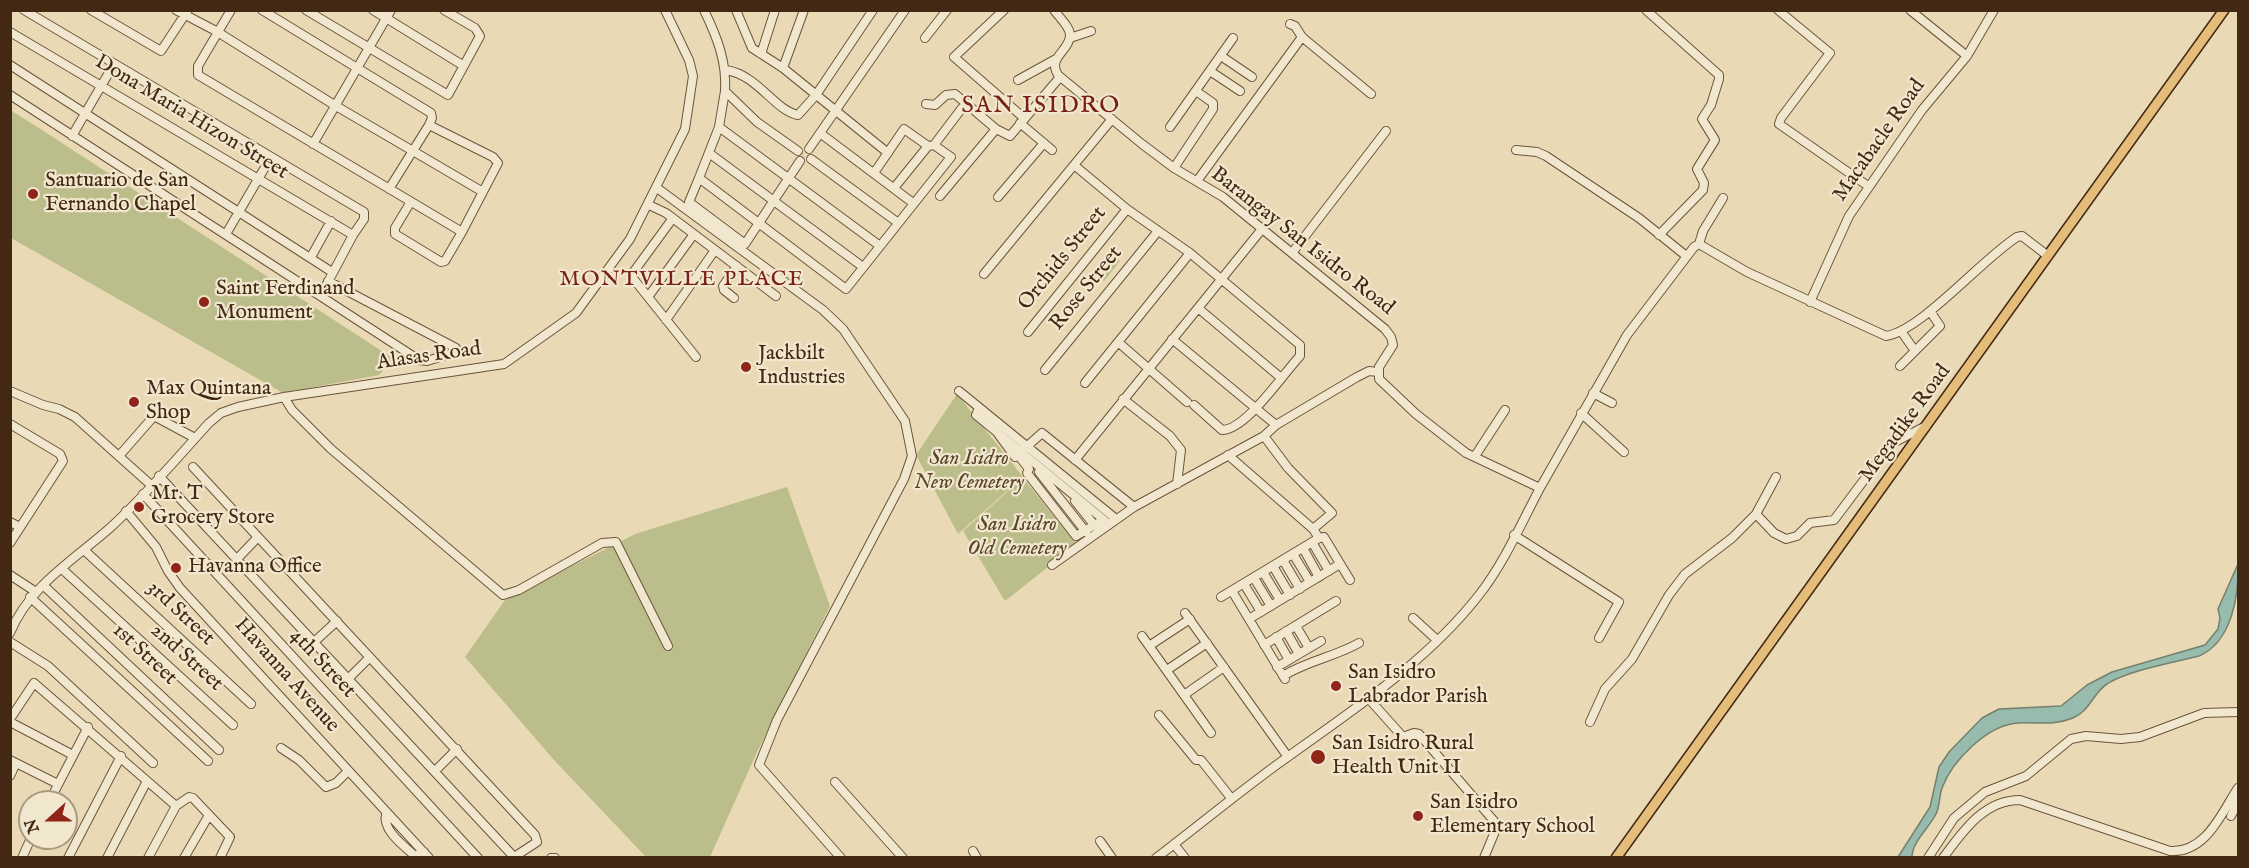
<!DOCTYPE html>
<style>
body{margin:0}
#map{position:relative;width:2249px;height:868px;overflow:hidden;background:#e9dab5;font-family:"IM FELL English",serif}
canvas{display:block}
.frame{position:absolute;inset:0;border:12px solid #432813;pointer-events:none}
.north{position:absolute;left:18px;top:790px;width:60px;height:60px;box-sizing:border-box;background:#f1e7cf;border:2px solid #ab9b84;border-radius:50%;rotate:249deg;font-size:16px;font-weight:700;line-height:24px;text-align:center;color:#432813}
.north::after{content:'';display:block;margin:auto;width:21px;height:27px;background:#8f2418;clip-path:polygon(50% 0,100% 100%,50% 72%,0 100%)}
</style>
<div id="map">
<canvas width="2249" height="868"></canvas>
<div class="frame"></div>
<div class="north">N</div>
</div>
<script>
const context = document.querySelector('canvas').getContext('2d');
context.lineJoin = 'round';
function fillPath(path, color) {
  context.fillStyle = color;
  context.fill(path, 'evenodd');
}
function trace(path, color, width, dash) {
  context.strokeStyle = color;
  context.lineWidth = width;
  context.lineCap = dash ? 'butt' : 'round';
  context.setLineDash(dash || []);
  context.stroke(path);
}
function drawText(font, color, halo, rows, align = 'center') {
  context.font = font + ' "IM FELL English",serif';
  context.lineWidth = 4.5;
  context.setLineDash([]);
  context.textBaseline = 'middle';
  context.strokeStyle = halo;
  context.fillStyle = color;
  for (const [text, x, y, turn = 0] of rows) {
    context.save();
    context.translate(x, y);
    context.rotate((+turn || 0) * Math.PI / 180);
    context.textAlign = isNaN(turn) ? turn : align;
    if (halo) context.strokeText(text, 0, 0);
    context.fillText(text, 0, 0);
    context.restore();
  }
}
const green = new Path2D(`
 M10 110 39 128 394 359 379 375 283 393 11 238Z
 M1110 252 1120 261 1104 281 1093 272Z
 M957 394 1023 477 958 534 916 455Z
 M1023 478 1077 544 1005 601 963 531Z
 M787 487 830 606 757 752 710 857H646L554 760 465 657 505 600 635 534Z`);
const water = new Path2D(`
 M2238 564C2239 595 2232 642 2199 656 2175 662 2126 671 2107 684 2093 693 2090 711 2073 718 2053 726 2038 722 2019 723 1988 724 1952 761 1942 788 1939 796 1940 806 1936 814 1929 828 1912 842 1912 857H1898L1930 807 1939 767 1949 752 1982 718 1999 709 2061 706 2087 685 2112 672 2205 645 2218 629 2220 618 2218 609Z`);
const minor = new Path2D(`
 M24 10 364 212V219L353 235 321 295
 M91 10 161 51 188 10
 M176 10 216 31 336 106 483 192
 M231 10 198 66V75L462 232 498 163 493 157 429 125
 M262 10 431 113 432 118 429 125 389 189
 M306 10 448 95 480 36 475 28 444 10
 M373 10 464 66
 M704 10C717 37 727 62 725 91L757 122 798 151
 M736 10 752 48 783 68 888 153
 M1004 10 954 57 1024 118
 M1054 10C1059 17 1070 27 1070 35 1070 51 1047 57 1058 75L1142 144 1174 168 1223 197 1385 329 1391 337 1393 345 1379 367V379L1416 414 1466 453 1540 488C1521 524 1504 563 1479 595 1426 663 1351 711 1282 761 1239 792 1198 826 1156 858
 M1646 10 1719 75V79L1711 105 1702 119 1715 140 1697 169 1704 183 1703 190 1659 235
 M1778 10 1830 53 1781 118 1779 124 1868 186
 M1910 10 1967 56
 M1290 24 1295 26 1302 37 1371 94
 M10 32 353 235
 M925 38 947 10
 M1070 38 1091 31
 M761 54 775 10
 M1221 56 1252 77
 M10 65 332 272
 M783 68 804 10
 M726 70C758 75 774 110 798 115L816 95 873 10
 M1210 71 1240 91
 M1018 80 1056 59
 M725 91 719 127 699 178 846 289 951 157 934 145
 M10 95 419 360 427 361 456 352V348L328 281
 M926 104 935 105 946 95 955 94 996 129 1010 136 1060 77
 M1020 123 1052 150
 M719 127 880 246
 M1170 127 1233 38
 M820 133 913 203
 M72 136 114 64
 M313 144 391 10
 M809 149 905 10
 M1516 150 1537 152 1546 156 1639 218 1685 255
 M709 153 863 267
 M811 159 897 222
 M1074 165 1127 209 1190 253 1300 345V356C1283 374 1246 430 1222 430L1194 405
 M1174 168 1213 109V103L1196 91
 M874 173 904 129 928 146
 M699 178 689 202 745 244 800 161
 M1197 181 1302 37
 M657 188 823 310 843 329 905 421 912 456 904 479 777 720 759 765 841 858
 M894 188 928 146 934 145 962 108
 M940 196 996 129
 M998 197 1044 143
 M410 203 395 228V234L441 262 445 261 462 232
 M649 205 666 213 776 296
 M673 218 632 274V277L696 357
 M226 234 271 157
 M1699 244 1703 231 1723 198
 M1292 253 1386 131
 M311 257 331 221
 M984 274 1112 119
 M648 297 694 234
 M734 298 724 290 723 286 737 266
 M1810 302 1849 216 1922 110 1967 56 1994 10
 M1198 308 1280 377
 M666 320 715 250
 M1901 331 1915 351 1940 326 1930 311
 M1028 332 1127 209
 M1172 339 1276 425
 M1118 342 1187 402
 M1900 366 1915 351
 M1045 370 1158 231
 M1085 383 1190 253
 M10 391 43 405 59 409 75 417 151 485
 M959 391 1116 519
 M1593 393 1612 403
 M284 397 292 410 331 449 503 595 519 590 602 543 616 542 668 646
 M1123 399 1170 436 1181 450 1177 484
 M979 408 976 415 1109 524
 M1581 413 1624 452
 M10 424 60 454 63 461 10 543
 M1001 426 996 431 1015 457 1042 433 1134 507
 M1264 436 1288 468 1332 513 1313 529
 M1018 455 1029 469 1027 473 1076 536 1103 520
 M1228 455 1313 529 1319 538 1324 537 1350 580
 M119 456 154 416 195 438
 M1475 456 1505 410
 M1075 460 1262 229
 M193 467 535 835 537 842 514 857
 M1039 472 1086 532
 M159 476 515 858
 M1540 488 1627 335 1694 247 1699 244 1747 272 1886 336C1921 331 1982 259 2017 237L2022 236 2048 256
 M143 494 478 858
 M1075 501 1095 526
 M126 511 156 547 168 571 180 588 429 858
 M1756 514 1774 533 1786 539 1797 536 1810 523 1834 520 1891 444 1926 426
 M10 522 20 527
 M1514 535 1619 602 1599 638
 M1312 542 1329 571
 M1303 548 1319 577
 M84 550 251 704
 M1293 554 1310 582
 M237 559 258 537
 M1283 560 1300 589
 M1052 565 1134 507 1264 436 1276 425 1357 377 1369 371 1378 372
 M1273 566 1290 595
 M62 569 233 725
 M1263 572 1280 600
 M10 575 36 592
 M1254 578 1271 606
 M1244 584 1261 612
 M43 585 219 750
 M1232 591 1285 679
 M30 597 208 761
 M1221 597 1319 538
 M1185 613 1288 757
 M1413 618 1437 640
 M1249 619 1340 564
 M1296 626 1309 648
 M1286 631 1299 654
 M10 633C29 586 74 560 111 527 146 495 177 458 209 423L221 413 238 407 284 397 504 364 576 313 630 239 685 129 693 76 689 60 665 10
 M1142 636 1211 733
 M1276 637 1289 660
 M10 642 48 666 153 763
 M313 643 337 621
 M1264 645 1336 601
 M1149 646 1190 619
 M1277 667 1321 641
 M1167 670 1207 643
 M1283 676C1307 661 1334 657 1359 643
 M348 679 370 657
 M1184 695 1224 667
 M1369 699 1403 737 1414 733 1419 734 1494 821 1496 829 1484 858
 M1159 715 1196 760H1201L1231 798
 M10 719 34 683 176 806 189 797 193 798 230 837 220 858
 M10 722 73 755
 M1590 722 1605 689 1632 659 1669 595 1685 574 1732 538 1756 514 1776 477
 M281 748 299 760 326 787 336 783 348 771
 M10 760 58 784
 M435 771 457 749
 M10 776 16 763
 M835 782 903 858
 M49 802 88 727
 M386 814C382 830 403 845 415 856L424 852
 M2231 816 2238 802
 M1100 841 1112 858
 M1174 844 1185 858
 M973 851 977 858
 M22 858 31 838
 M68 858 121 756
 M107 858 147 781
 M148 858 176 806
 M184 858 209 815
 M551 858H555
 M1928 858 1954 818 1985 792 2026 776 2071 739 2086 736 2121 739 2140 737 2204 713 2238 712
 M1943 858C1963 831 1984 800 2020 800L2170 851C2206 853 2221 814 2238 788`);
const major = new Path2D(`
 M1616 858 2224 10`);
const markers = [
 [33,194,6,"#8f2418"],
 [204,302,6,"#8f2418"],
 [746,367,6,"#8f2418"],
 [134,402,6,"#8f2418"],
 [139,507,6,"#8f2418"],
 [176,568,6,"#8f2418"],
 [1336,686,6,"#8f2418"],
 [1318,757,8,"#8f2418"],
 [1418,816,6,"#8f2418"]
];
const streetNames = [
 ["Dona Maria Hizon Street",191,118,31],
 ["Macabacle Road",1880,141,-55],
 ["Barangay San Isidro Road",1302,242,38],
 ["Orchids Street",1063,259,-51],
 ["Rose Street",1087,289,-51],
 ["Alasas Road",429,357,-8],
 ["Megadike Road",1906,424,-54],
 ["3rd Street",180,614,43],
 ["1st Street",144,655,43],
 ["2nd Street",186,658,42],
 ["4th Street",322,664,47],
 ["Havanna Avenue",286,676,48]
];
const poiNames = [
 ["Santuario de San",45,182],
 ["Fernando Chapel",45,206],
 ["Saint Ferdinand",216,290],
 ["Monument",216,314],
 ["Jackbilt",758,355],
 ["Industries",758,379],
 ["Max Quintana",146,390],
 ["Shop",146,414],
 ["Mr. T",151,495],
 ["Grocery Store",151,519],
 ["Havanna Office",188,568],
 ["San Isidro",1348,674],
 ["Labrador Parish",1348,698],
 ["San Isidro Rural",1332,745],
 ["Health Unit II",1332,769],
 ["San Isidro",1430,804],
 ["Elementary School",1430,828]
];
const parkNames = [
 ["San Isidro",969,460],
 ["New Cemetery",969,484],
 ["San Isidro",1017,526],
 ["Old Cemetery",1017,550]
];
const neighbourhoodNames = [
 ["MONTVILLE PLACE",682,280]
];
const quarterNames = [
 ["SAN ISIDRO",1041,107]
];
fillPath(green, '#bbbe8a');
fillPath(water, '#97bbad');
trace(water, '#75806f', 1.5);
trace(minor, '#6c543c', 10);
trace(major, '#432813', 12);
trace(minor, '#f1e7cf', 8);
trace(major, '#e4bd7a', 9);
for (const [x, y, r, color] of markers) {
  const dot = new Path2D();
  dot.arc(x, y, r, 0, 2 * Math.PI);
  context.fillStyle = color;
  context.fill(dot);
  trace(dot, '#f1e7cf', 2);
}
drawText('21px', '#432813', '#f1e7cf', streetNames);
drawText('21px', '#432813', '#f1e7cf', poiNames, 'left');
drawText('italic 21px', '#5b462b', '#f1e7cf', parkNames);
context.letterSpacing = '1.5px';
drawText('22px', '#7a1f14', '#f1e7cf', neighbourhoodNames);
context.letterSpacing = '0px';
context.letterSpacing = '1.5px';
drawText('24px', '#7a1f14', '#f1e7cf', quarterNames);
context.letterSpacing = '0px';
</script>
